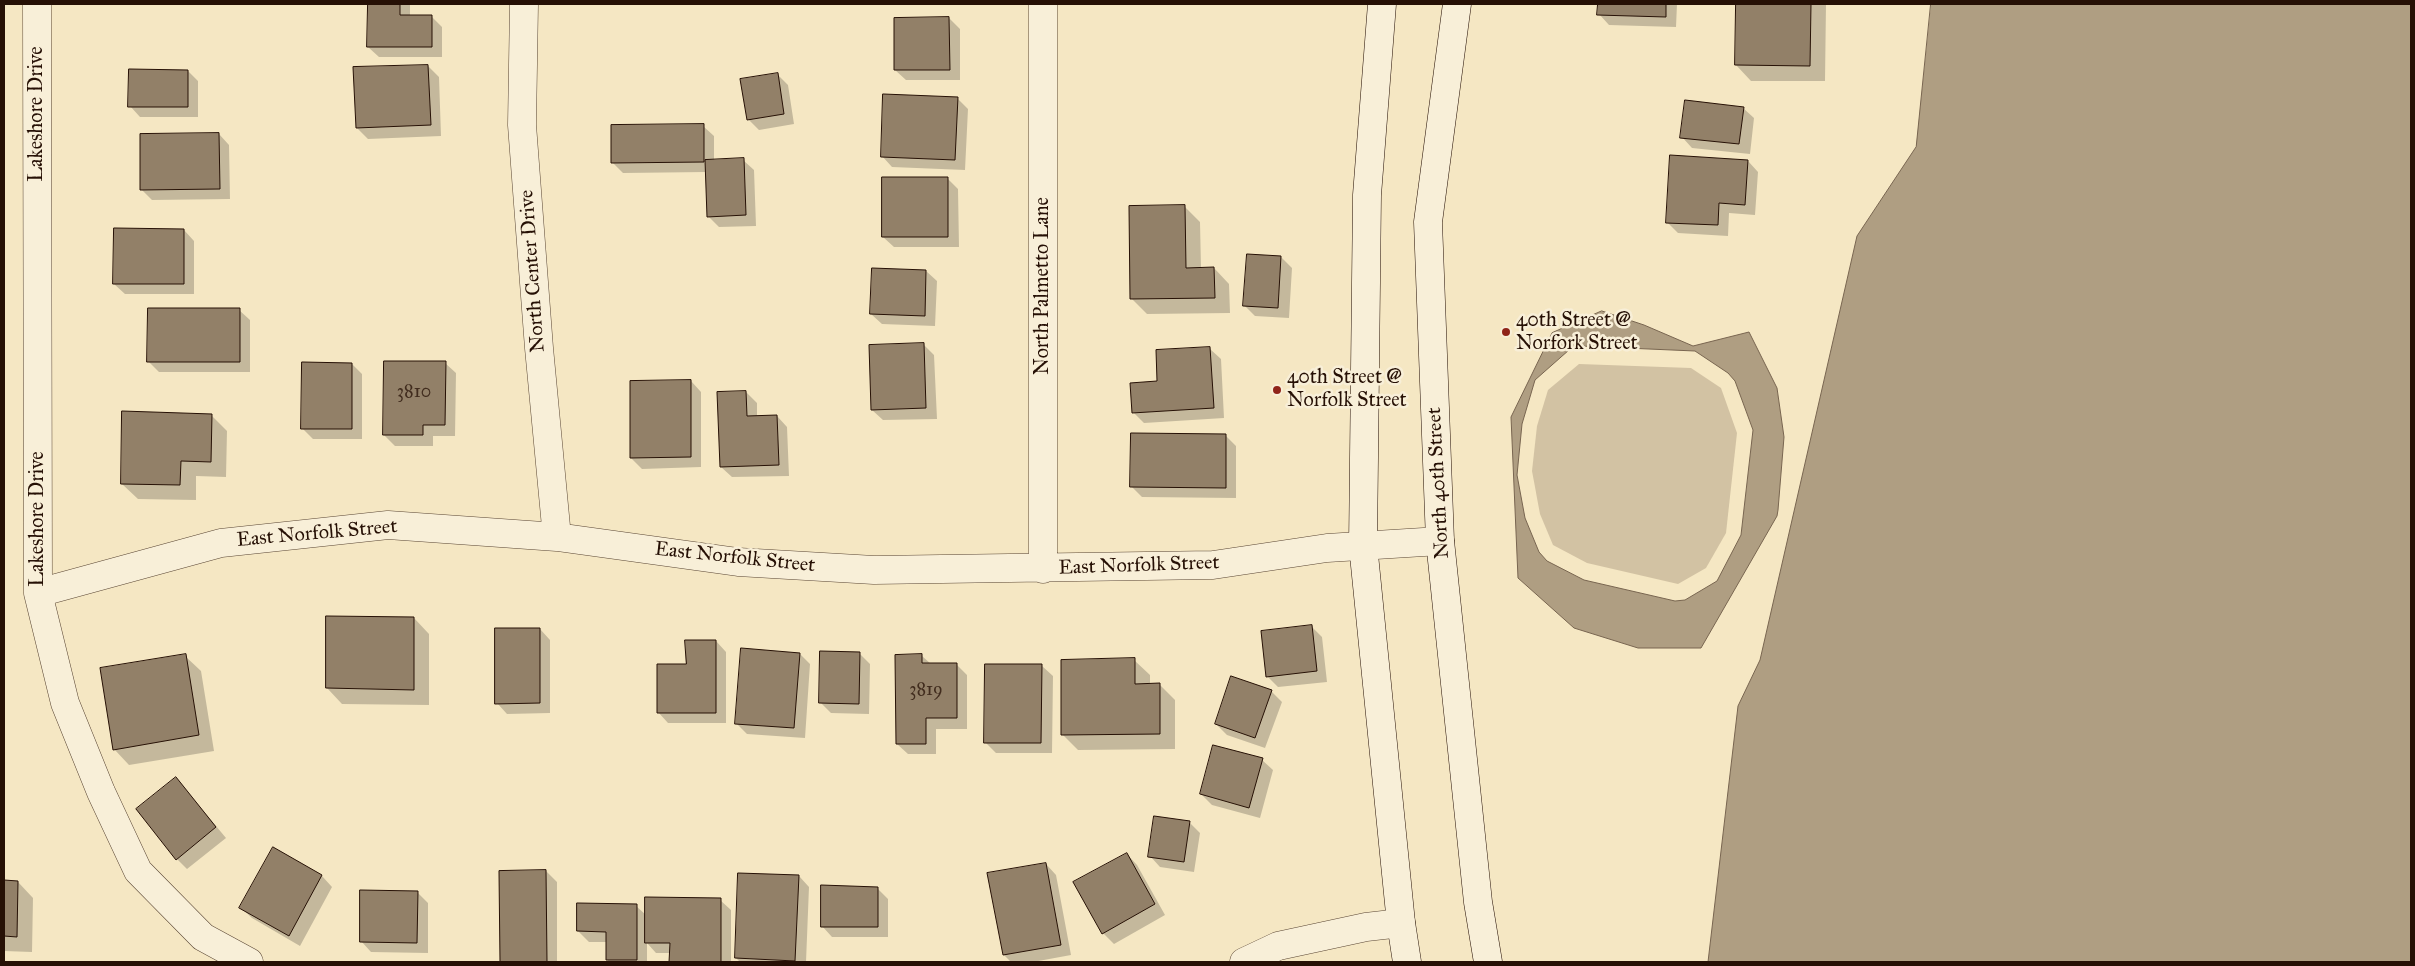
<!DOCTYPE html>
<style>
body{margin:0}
#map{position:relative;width:2415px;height:966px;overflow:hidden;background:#f5e7c3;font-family:"IM FELL Great Primer",serif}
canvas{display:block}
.frame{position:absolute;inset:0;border:5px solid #261005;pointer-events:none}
</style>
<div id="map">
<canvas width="2415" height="966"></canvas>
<div class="frame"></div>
</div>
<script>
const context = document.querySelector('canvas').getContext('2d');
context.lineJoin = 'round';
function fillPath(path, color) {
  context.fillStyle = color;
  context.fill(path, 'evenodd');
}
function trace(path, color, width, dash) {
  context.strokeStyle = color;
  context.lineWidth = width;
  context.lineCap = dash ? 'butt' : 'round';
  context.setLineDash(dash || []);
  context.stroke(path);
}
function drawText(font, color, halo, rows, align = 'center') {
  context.font = font + ' "IM FELL Great Primer",serif';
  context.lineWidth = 5;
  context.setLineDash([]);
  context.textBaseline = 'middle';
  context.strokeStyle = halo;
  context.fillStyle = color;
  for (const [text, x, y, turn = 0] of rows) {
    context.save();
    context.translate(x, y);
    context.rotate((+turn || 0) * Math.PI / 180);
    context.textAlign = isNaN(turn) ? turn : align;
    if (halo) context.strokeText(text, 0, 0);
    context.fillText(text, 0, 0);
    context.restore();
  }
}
const green = new Path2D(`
 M1579 364 1691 368 1721 388 1737 433 1726 533 1706 568 1678 584 1587 563 1553 545 1540 514 1532 471 1537 426 1548 390Z`);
const water = new Path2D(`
 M1931 4H2411V962H1708L1738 706 1760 660 1857 236 1916 147Z
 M1602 311 1644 325 1693 346 1749 332 1777 388 1784 437 1778 510 1777 516 1701 648H1638L1574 628 1518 578 1511 417 1552 333ZM1579 346 1695 351 1728 373 1735 381 1753 430 1741 535 1717 581 1685 600 1675 601 1584 580 1547 561 1539 552 1525 518 1517 475 1522 424 1535 380 1569 350Z`);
const shadow = new Path2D(`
 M369 4H410V16L432 17 442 27V57H379L368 47Z
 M1599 4H1677L1676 27 1609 25 1599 14Z
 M1737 4H1826L1825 81H1751L1736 65Z
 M949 18 960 29V80H906L895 70Z
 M428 66 439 77 441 136 368 139 357 128Z
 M188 71 198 81V117H140L130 106Z
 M777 74 788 85 794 124 759 130 748 119Z
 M957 98 968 109 965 170 892 167 882 156Z
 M1743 108 1754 118 1750 154 1692 148 1682 137Z
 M703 126 714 136V161L743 160 754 170 756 226 719 227 708 216 706 172 623 173 612 162Z
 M219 134 229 145 230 199 152 200 142 190Z
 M1748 161 1758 172 1755 215 1729 213 1728 236 1678 233 1667 222Z
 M947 178 958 189 959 247H894L883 237Z
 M1185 207 1200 222 1201 269 1214 268 1229 284 1230 313 1147 314 1131 298Z
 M184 230 194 241V294H125L114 284Z
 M1248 255 1281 257 1292 268 1289 318 1255 316 1245 306Z
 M926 271 937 281 935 326 882 324 871 314Z
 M239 310 250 320V372H159L148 361Z
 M923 344 934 355 937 419 883 420 872 410Z
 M1210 349 1221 359 1224 418 1144 423 1133 412Z
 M445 363 456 373 455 436H433V446H395L384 435Z
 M352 364 362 374V439H313L302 428Z
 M691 381 701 392V467L642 469 631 458Z
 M746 392 757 403V417L777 416 787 427 789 476 732 477 721 467Z
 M211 415 227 431 226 477 196 476V500L138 499 122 484Z
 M1225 435 1236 446V498L1142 497 1131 486Z
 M414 618 429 634V705L342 704 327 688Z
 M1311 626 1322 637 1327 682 1278 687 1268 677Z
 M540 629 550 640V713L507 714 497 703Z
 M716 641 726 652V723H668L658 712 688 666Z
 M859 653 870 664 869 714 831 713 821 703Z
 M800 654 810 664 805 738 747 734 736 723Z
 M185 656 201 671 214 751 129 765 114 749Z
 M922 656 931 664H956L967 675V729H936V754H908L897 744Z
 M1134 660 1150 675V685L1159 684 1175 700V749L1078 750 1062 734Z
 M1042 666 1053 676 1052 753H996L986 743Z
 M1271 691 1282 702 1265 748 1227 735 1216 724Z
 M1262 760 1273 770 1260 818 1212 805 1201 794Z
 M176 778 226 838 187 869 177 859Z
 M1189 822 1200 833 1194 872 1160 867 1150 856Z
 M273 849 322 876 332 887 300 946 252 918 241 908Z
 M1127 854 1137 865 1165 915 1114 944 1103 933Z
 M1046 864 1056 875 1071 955 1033 962H1011L1004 955 989 874Z
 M546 871 557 882V962H503Z
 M799 876 809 887 806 962H740L736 958Z
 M4 882H18L33 898 32 952 4 951Z
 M877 888 888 899V937H832L822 926Z
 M417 892 428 903V953L371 952 361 941Z
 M720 900 731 910V962H670L671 953H656L647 943V962H610L607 960 608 942H589L578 931 636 906 646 915Z`);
const building = new Path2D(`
 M368 4H400V15H432V47H367Z
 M1598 4H1666V17L1597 15Z
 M1736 4H1811L1810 66 1735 65Z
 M949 17 950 70H894V18Z
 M428 65 431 125 356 128 353 67Z
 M129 69 188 70V107H128Z
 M778 73 784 114 747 120 740 79Z
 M883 94 958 97 955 160 881 157Z
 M1685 100 1744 107 1739 144 1680 138Z
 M704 124V162L611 163V125Z
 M219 133 220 189 140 190V134Z
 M1670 155 1748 160 1745 205 1719 203 1718 225 1666 223Z
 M744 158 746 215 707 217 705 160Z
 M882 177H948V237H882Z
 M1185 205 1186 268 1214 267 1215 298 1130 299 1129 206Z
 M114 228 184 229V284H113Z
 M1247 254 1281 256 1278 308 1243 306Z
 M872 268 926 270 925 316 870 314Z
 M148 308H240V362H147Z
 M924 343 926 408 871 410 869 345Z
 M1210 347 1214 408 1132 413 1130 383 1157 381 1156 350Z
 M384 361H446L445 425H423V435H383Z
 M302 362 352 363V429H301Z
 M691 380V457L630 458V381Z
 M746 391 747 416 777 415 779 465 720 467 717 392Z
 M122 411 212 414 211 462 181 461 180 485 121 484Z
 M1131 433 1226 434V488L1130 487Z
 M326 616 414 617V690L326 688Z
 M1312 625 1317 671 1266 677 1261 631Z
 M495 628H540V703L495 704Z
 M685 640H716V713H657V664H686Z
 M741 648 800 653 794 728 735 724Z
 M820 651 860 652 859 704 819 703Z
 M186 654 199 735 113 750 100 668Z
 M922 654V663H957V718H926V744H896L895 655Z
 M1135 658V684L1160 683V734L1061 735V660Z
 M985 664H1042L1041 743H984Z
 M1231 676 1272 690 1255 738 1215 724Z
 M1213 745 1263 758 1249 808 1200 794Z
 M176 777 216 827 176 860 136 809Z
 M1154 816 1190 821 1184 862 1148 857Z
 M273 847 322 875 289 936 239 908Z
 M1127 853 1155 904 1102 934 1073 882Z
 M1046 863 1061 945 1003 955 987 873Z
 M546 870 547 962H500L499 871Z
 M738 873 799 875 795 961 735 958Z
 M4 880 18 881 17 937 4 936Z
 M821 885 878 887V927H821Z
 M360 890 418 891 417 943 360 942Z
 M645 897 721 898V962H669L670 943H645Z
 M577 903 637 904V960H606V932L577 931Z`);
const minor = new Path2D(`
 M37 4 38 593 65 703 101 792 138 871 203 937 249 962
 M524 4 522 125 539 348 557 537
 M1043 4V569
 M38 593 221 543 388 525 557 537 738 562 874 570 1213 565 1327 548 1440 541
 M1244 962 1278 946 1366 927 1401 923`);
const secondary = new Path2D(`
 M1382 4 1367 195 1363 545 1401 923 1407 962
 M1457 4 1428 222 1440 541 1478 902 1488 962`);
const markers = [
 [1506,332,5,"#8f2418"],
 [1277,390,5,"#8f2418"]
];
const numberNames = [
 ["3810",414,393],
 ["3819",926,691]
];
const streetNames = [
 ["Lakeshore Drive",37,114,-90],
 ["North Center Drive",533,271,-94],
 ["North Palmetto Lane",1043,286,-90],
 ["North 40th Street",1439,483,-93],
 ["Lakeshore Drive",38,519,-90],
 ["East Norfolk Street",317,534,-5],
 ["East Norfolk Street",735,558,6],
 ["East Norfolk Street",1139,566,-2]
];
const poiNames = [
 ["40th Street @",1516,321],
 ["Norfork Street",1516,344],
 ["40th Street @",1287,378],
 ["Norfolk Street",1287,401]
];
fillPath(green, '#d2c2a3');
fillPath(water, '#af9e82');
trace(water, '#786550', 1);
fillPath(shadow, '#0003');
fillPath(building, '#928068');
trace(building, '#261005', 1);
trace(minor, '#5a4634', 29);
trace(secondary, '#261005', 29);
trace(minor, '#f8efd8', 28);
trace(secondary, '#f8efd8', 28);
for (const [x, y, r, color] of markers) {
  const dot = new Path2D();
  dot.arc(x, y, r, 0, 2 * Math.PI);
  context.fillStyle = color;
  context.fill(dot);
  trace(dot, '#f8efd8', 2);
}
drawText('18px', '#412c1e', null, numberNames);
drawText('20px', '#261005', '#f8efd8', streetNames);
drawText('20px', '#261005', '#f8efd8', poiNames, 'left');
</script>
